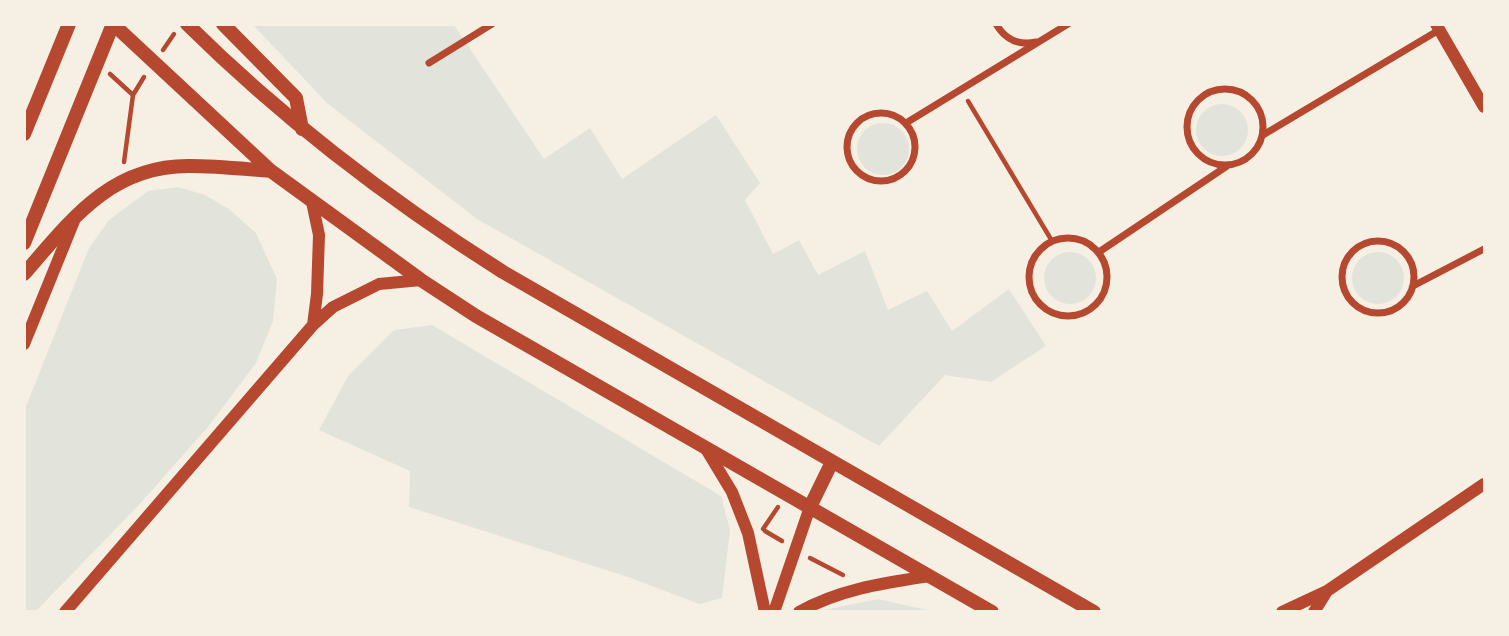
<!DOCTYPE html>
<style>
body{margin:0}
#map{position:relative;width:1509px;height:636px;overflow:hidden;background:#f6efe4;font-family:"Fira Sans",sans-serif}
canvas{display:block}
.frame{position:absolute;inset:0;border:26px solid #f6efe4;pointer-events:none}
</style>
<div id="map">
<canvas width="1509" height="636"></canvas>
<div class="frame"></div>
</div>
<script>
const context = document.querySelector('canvas').getContext('2d');
context.lineJoin = 'round';
function fillPath(path, color) {
  context.fillStyle = color;
  context.fill(path, 'evenodd');
}
function trace(path, color, width, dash) {
  context.strokeStyle = color;
  context.lineWidth = width;
  context.lineCap = dash ? 'butt' : 'round';
  context.setLineDash(dash || []);
  context.stroke(path);
}
const green = new Path2D(`
 M253 25H454L544 159 590 128 622 179 716 115 760 183 745 200 773 254 799 240 818 275 865 251 888 310 927 291 952 331 1009 289 1046 346 991 382 945 375 879 446 477 219 328 104Z
 M1196 130a26 26 0 1 1 52 0a26 26 0 1 1-52 0Z
 M857 149a26 26 0 1 1 52 0a26 26 0 1 1-52 0Z
 M178 187 205 195 229 209 256 233 277 279 273 321 256 363 208 427 137 507 36 611H25V409L89 248 109 220 148 191Z
 M1352 278a26 26 0 1 1 52 0a26 26 0 1 1-52 0Z
 M1044 278a26 26 0 1 1 52 0a26 26 0 1 1-52 0Z
 M432 325 721 496 730 530 722 598 699 604 631 578 409 507 410 471 319 430 348 376 394 330Z
 M878 599 932 611H819Z`);
const path = new Path2D(`
 M163 50 174 34
 M110 74 133 95
 M968 101 1052 241
 M124 162 133 95 144 77
 M763 529 778 507
 M765 531 782 541
 M810 558 843 575`);
const minor = new Path2D(`
 M996 24C1005 39 1018 46 1036 42
 M429 63 492 24
 M1187 127a38 38 0 1 1 76 0a38 38 0 1 1-76 0Z
 M847 147a34 34 0 1 1 68 0a34 34 0 1 1-68 0Z
 M906 123 1068 24
 M1263 135 1439 30
 M1029 277a39 39 0 1 1 78 0a39 39 0 1 1-78 0Z
 M1342 277a36 36 0 1 1 72 0a36 36 0 1 1-72 0Z
 M1099 252 1227 166
 M1413 286 1484 249`);
const tertiary = new Path2D(`
 M1436 24 1484 107
 M312 202 319 235 317 294 313 325
 M24 344 74 221
 M706 449 732 492 748 533 765 612
 M1327 591 1484 484
 M65 612 313 325 333 307 379 284 421 280
 M774 612 810 507
 M799 612C840 589 884 583 930 576
 M1282 612 1327 591 1314 612`);
const secondary = new Path2D(`
 M113 24 271 171 421 280 476 316 992 612
 M187 24C283 119 389 200 503 272L1094 612
 M223 24 296 98 302 129
 M24 134 69 24
 M24 243 113 24
 M24 274C71 220 111 165 190 166 217 166 244 169 271 171
 M810 507 832 462`);
fillPath(green, '#e2e4dc');
trace(path, '#b5482f', 4.5);
trace(minor, '#b5482f', 7);
trace(tertiary, '#b5482f', 12);
trace(secondary, '#b5482f', 14);
</script>
